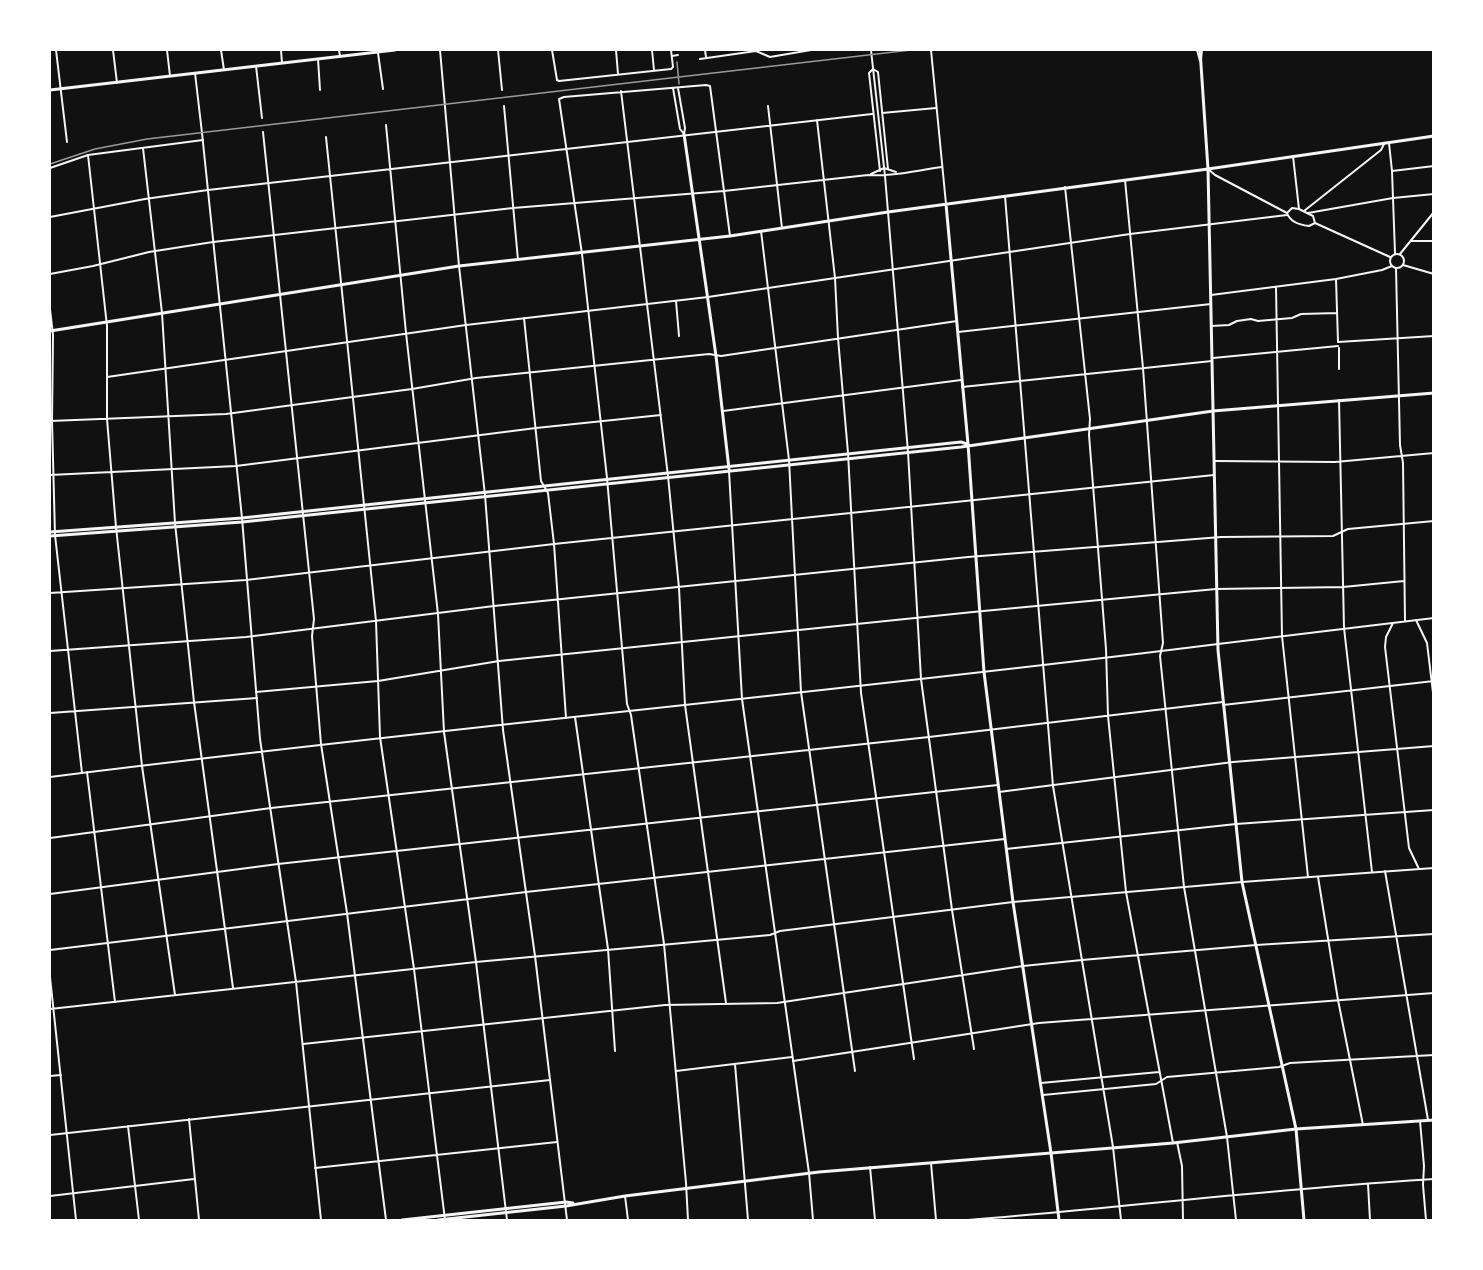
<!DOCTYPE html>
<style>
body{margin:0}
#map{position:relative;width:1483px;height:1270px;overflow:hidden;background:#111;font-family:Commissioner,sans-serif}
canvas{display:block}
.frame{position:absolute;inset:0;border:51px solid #fff;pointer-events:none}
</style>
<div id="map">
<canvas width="1483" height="1270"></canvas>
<div class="frame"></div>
</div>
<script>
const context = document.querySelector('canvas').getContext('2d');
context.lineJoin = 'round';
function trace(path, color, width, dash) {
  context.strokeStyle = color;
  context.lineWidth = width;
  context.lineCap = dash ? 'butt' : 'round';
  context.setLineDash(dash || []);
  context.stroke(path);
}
const minor = new Path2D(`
 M56 50 67 142
 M113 50 117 83
 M167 50 170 76
 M221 50 224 70
 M281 50 282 63
 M498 50 502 90
 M552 50 557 80 559 81 671 69 673 67 671 50
 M616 50 618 74
 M652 50 654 70
 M705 50 706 57
 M871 50 885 176 908 452 921 679 952 910 974 1049
 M1197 50 1200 61
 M378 53 383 89
 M672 56 678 55
 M318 59 320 90
 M700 59 756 51 770 57 811 50
 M1201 60 1202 50
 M256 66 262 118
 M195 73 202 133
 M673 88 680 129 684 134
 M678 88 685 128 684 134
 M621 91 668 476 679 588 685 705 726 1003
 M504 106 518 260
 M768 106 782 228
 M882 113 936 108
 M817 120 835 278 838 338 848 453 861 693 914 1059
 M386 125 406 333 438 614 444 732 476 962 507 1220
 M263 132 314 619 312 636 321 744 347 913 386 1220
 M326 137 376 621 380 737 414 969 445 1220
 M1389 143 1392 171 1395 253
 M143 148 162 313 175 523 194 702 233 988
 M88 155 107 326V419L116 527 142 766 175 995
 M1293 156 1299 209
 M50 168 88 155 203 140
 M1208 169 1215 175 1287 213C1290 222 1300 225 1309 226L1315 223 1313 216 1299 209 1292 208 1287 213
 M880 171 869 73 873 69 878 72 888 169
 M1392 171 1434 166
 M871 174 884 168 896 172
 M1125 180 1143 368 1163 643 1160 656 1184 887 1227 1137 1236 1220
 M1065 187 1090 419 1089 435 1106 649 1108 716 1126 892 1173 1143
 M1005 196 1053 786 1113 1147 1121 1220
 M1304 211 1381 150 1384 144
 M1308 213 1393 198 1434 194
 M50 217 145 199 208 190 872 114
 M1315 223 1390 257
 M761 231 789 460 801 692 855 1071
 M1411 241H1434
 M1390 261a7 7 0 1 1 14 0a7 7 0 1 1-14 0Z
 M1400 254 1434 212
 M1403 265 1434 274
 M1396 268 1400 445 1403 463 1405 621
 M50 274 93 266 149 252 213 242 513 208 724 191 868 175C892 177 918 170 942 167
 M1336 279 1338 342
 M1276 287 1282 636 1308 877
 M1211 295 1336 279 1382 270 1392 266
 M676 301 679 336
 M50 309 53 335 52 421 55 535 82 773
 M524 318 541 481 548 493 554 544 566 718
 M1211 326 1229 325 1237 321 1251 319 1258 321 1292 318 1301 314 1337 313
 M958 332 1211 304
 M1338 342 1434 336
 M1339 348V369
 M1213 358 1338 346
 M107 377 466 325 708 297 1130 234 1287 215
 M962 387 1212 361
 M1339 400 1344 628 1372 872
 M723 411 961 380
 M50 421 226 414 412 389 476 378 709 354 721 356 957 321
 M1215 461 1335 462 1434 453
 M50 475 236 466 536 428 661 415
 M50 593 246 580 554 544 1214 475
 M1416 620 1427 643 1434 701
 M1393 623 1386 637 1385 647 1409 848 1419 869
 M1218 644 1434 618
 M50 651 246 637 494 606 968 557 1221 537 1333 536 1348 529 1434 521
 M256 692 378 681 499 661 973 612 1216 589 1343 587 1404 581
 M1223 705 1434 681
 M50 713 257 698
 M575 717 608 949 615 1051
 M87 772 115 1002
 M999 792 1233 762 1434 746
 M50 838 271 808 929 737 1223 702
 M1006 849 1236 824 1434 810
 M1385 871 1428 1120
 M1318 877 1338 1000 1363 1125
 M50 894 278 864 998 785
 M50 950 526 892 1005 839
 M303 1044 665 1005 777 1003 1023 966 1082 960 1256 945 1434 934
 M793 1061 1039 1023 1434 993
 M735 1064 748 1220
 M676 1071 792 1057
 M50 1076 61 1075
 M1041 1083 1159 1072
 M1043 1095 1156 1084 1167 1077 1279 1067 1290 1063 1434 1055
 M189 1119 199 1220
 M1420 1121 1424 1166 1423 1185 1426 1220
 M128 1126 139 1220
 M50 1135 550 1080
 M1177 1142 1182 1166 1183 1220
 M931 1163 936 1220
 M870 1167 875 1220
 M315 1168 557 1142
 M1368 1184 1370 1220
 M50 1196 194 1179
 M625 1196 628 1220
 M688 1220 686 1183 664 944 631 715 627 704 607 478 582 254 559 99 564 97 706 85 710 86 730 236
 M968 1220C1123 1208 1278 1188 1434 1179`);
const tertiary = new Path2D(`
 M339 50 340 56
 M440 50 459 266 485 495 503 730 535 956 567 1220
 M931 50 946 204
 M202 133 242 518 260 739 296 982 321 1220
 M729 471 742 699 809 1173 813 1220
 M50 777C438 728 829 693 1218 644
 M50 977 76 1220
 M50 1009 476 962 770 935 780 931 1013 902 1242 882 1434 868`);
const secondary = new Path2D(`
 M1200 50 1208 169 1218 650 1242 882 1296 1129 1304 1220
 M50 90 395 50
 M684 134 716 356 729 469
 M946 204 968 444 984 672 1013 902 1051 1153 1059 1220
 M50 331 459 266 730 236 888 212 1208 169 1434 136
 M50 532 242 518 961 442 967 444
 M50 536 242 522 961 447 1213 411 1434 393`);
const primary = new Path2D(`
 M402 1220 566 1202 573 1203
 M438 1220 566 1206 625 1196 819 1172 1173 1143 1296 1129 1434 1120`);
const rail = new Path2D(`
 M677 62 679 84
 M50 164 95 149 147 139 911 50`);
trace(minor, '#f5f5f5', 2);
trace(tertiary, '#f5f5f5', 2);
trace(secondary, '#f5f5f5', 3);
trace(primary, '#f5f5f5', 3);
trace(rail, '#9a9a9a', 1.5);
</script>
